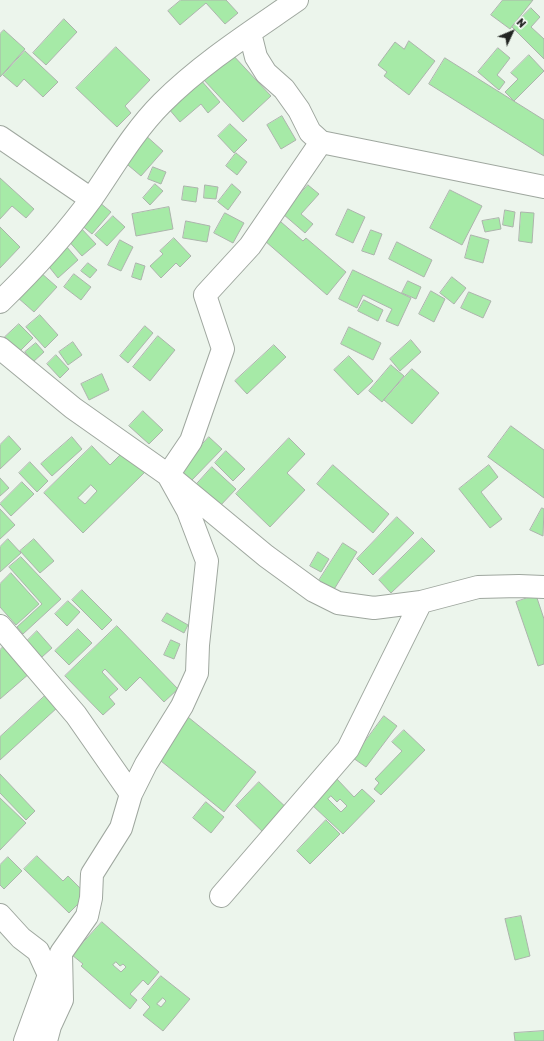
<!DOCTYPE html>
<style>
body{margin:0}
#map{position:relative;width:544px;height:1041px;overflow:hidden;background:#ecf5ec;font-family:Rubik,sans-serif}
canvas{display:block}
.north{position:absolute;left:492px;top:12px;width:40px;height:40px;-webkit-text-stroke:3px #fff;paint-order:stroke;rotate:46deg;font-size:11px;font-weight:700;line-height:16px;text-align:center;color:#222522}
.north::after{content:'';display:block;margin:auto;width:14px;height:18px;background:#222522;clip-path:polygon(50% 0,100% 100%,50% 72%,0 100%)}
</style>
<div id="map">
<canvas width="544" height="1041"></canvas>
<div class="north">N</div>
</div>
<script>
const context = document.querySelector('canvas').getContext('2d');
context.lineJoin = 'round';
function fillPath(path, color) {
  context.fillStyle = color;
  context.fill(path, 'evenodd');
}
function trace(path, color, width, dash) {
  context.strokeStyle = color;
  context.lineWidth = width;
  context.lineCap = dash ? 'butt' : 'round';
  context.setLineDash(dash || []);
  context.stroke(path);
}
const building = new Path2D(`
 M181 0H226L238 13 225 24 206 3 180 25 168 11Z
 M503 0H533L510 29 491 15Z
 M531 8 540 17 531 27 544 39V59L512 27Z
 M64 19 77 32 46 65 33 53Z
 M4 30 25 49 0 77V34Z
 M409 41 435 61 409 95 384 76 387 72 378 65 395 42 404 49Z
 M116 47 150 80 125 106 131 113 117 127 76 88Z
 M498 48 510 58 497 75 505 82 499 90 478 72Z
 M25 51 58 82 43 97 24 79 17 87 3 75Z
 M231 53 271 96 243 122 203 79Z
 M529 55 544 71 514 101 505 92 518 79 511 73Z
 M445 58 544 120V156L429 84Z
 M200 79 220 102 208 113 201 104 180 122 168 108Z
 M282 116 296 140 281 149 267 125Z
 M230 124 247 140 234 153 218 136Z
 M144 134 163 151 141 176 122 160Z
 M236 153 247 162 237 175 226 166Z
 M153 167 166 172 161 184 148 179Z
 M0 178 34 209 26 218 12 206 0 219Z
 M155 184 163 191 150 205 143 198Z
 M232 184 241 192 228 210 218 202Z
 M205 185 218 187 216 199 204 198Z
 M308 185 319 194 301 214 313 224 305 233 283 214Z
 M184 186 198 188 196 202 182 200Z
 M450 190 482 206 462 245 430 228Z
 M99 202 111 212 92 234 80 224Z
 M169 207 173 229 136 236 132 214Z
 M348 209 365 217 353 243 336 235Z
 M505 210 515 212 513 227 503 225Z
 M521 212 534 213 532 243 519 241Z
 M225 213 244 223 233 243 214 233Z
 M113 216 125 227 107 246 95 235Z
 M499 218 501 229 485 232 482 221Z
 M186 221 210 226 207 242 183 238Z
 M281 222 303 241 306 238 346 272 327 295 265 241Z
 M79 226 96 244 82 256 66 238Z
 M0 227 20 247 0 268Z
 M371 230 382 234 374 255 362 251Z
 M471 235 489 240 483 263 465 258Z
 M174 238 191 256 180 267 176 263 161 278 150 266 163 254 160 251Z
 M120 240 133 247 121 271 108 265Z
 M397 242 432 260 424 277 389 259Z
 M66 246 78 260 58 278 46 263Z
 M88 263 97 270 90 278 81 271Z
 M136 263 145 266 141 280 132 277Z
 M353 270 411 298 398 326 386 321 392 309 363 295 357 308 339 299Z
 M40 272 57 287 34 312 17 297Z
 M74 274 91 287 81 300 64 287Z
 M452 277 466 288 454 304 440 293Z
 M408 281 421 287 416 299 402 293Z
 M431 291 445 299 434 322 419 314Z
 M469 292 491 301 483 318 461 308Z
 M364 300 383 310 378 321 358 311Z
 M40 315 58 335 45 348 26 327Z
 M19 324 33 338 19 352 5 337Z
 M145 326 153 333 128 363 120 356Z
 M349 327 381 343 373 360 341 344Z
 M158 336 175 350 150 381 133 367Z
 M411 340 421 352 400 371 390 359Z
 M73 342 82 355 68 365 59 352Z
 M36 343 44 352 33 362 25 352Z
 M274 345 286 357 247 394 235 381Z
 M56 355 69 369 60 378 47 364Z
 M349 356 373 381 358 395 334 370Z
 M391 365 404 376 382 402 369 391Z
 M412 369 439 393 412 424 384 400Z
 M102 374 109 390 89 400 81 384Z
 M143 411 163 430 149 444 129 426Z
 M511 426 544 450V498L488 457Z
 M9 436 21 449 0 469V445Z
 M72 437 82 449 52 476 41 464Z
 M209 437 222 449 191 481 179 470Z
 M289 438 305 454 287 473 305 490 270 527 236 494Z
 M92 446 110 465 125 450 146 471 83 533 44 493ZM91 485 97 491 85 504 78 498Z
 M226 451 245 469 233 481 215 463Z
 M30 462 48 481 37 492 19 473Z
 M333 465 389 514 373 533 317 484Z
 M489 465 498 477 481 492 502 519 490 528 459 489Z
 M212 467 236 489 219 507 195 486Z
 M0 478 9 488 0 496Z
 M22 482 34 494 11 516 0 504Z
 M542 508 544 509 543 536 530 530Z
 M0 509 15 525 0 539Z
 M397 517 414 533 373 575 357 559Z
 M422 538 435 551 391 593 379 580Z
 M8 539 21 553 0 572V547Z
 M34 539 54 561 40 573 20 551Z
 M343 543 357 552 333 591 318 582Z
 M318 552 329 559 321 572 310 566Z
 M21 557 61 599 23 634 17 627 42 604 9 567Z
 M11 573 39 604 16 625 0 607V584Z
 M82 590 112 620 102 630 72 600Z
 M536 595 544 619V664L538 666 516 602Z
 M68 601 80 612 67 626 55 614Z
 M167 613 188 625 184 633 162 621Z
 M117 626 178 689 164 702 140 677 126 691 105 669 102 672 118 689 109 697 115 704 103 715 65 676Z
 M78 629 92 643 69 665 55 651Z
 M37 631 52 648 42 657 27 641Z
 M171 640 180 644 174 659 164 655Z
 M5 645 30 673 0 699V650Z
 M47 694 58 707 0 760V737Z
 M384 716 397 726 366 767 353 758Z
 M188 717 256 772 224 812 156 757Z
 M404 730 425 750 381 795 374 789 379 783 375 779 402 751 392 742Z
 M0 774 35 811 26 820 0 793Z
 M337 779 354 797 362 789 375 801 343 834 312 805ZM331 796 337 802 340 799 347 806 341 812 328 799Z
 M259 782 290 811 267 836 236 806Z
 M0 798 26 823 0 850Z
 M206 802 224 817 211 833 193 818Z
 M326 820 340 834 310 864 297 851Z
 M37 856 63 881 68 876 87 895 69 913 24 869Z
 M8 857 22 871 4 889 0 885V865Z
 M521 916 530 956 515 960 505 919Z
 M102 922 159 972 148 985 143 980 130 994 137 1000 130 1009 81 966 83 964 72 955ZM116 962 120 966 123 964 126 967 121 972 113 965Z
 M161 976 190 999 163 1031 143 1015 150 1007 142 999ZM163 998 166 1001 161 1007 157 1004Z
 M544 1031V1041H515L514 1033Z`);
const minor = new Path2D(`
 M0 137 91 199
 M321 142 544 187
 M0 302C33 270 65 235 92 198 114 166 134 131 162 103 202 63 251 32 297 0
 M0 348 73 408 168 475 266 556 314 591 338 603 374 608 421 602 478 587 519 586 544 587
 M0 626 76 715 131 794
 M221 896 348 749 421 602
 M0 915 21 938 38 951 49 975 25 1041
 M46 1041 50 1026 62 1000 61 953 87 916 91 898 92 874 121 828 131 794 146 764 182 706 197 673 198 645 207 561 188 511 168 475 191 441 223 349 205 295 250 246 321 142 310 132 299 110 284 89 266 73 256 57 250 33`);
fillPath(building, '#a6eaa7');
trace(building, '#acb4ac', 1);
trace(minor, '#9fa79f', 24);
trace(minor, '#fff', 22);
</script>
